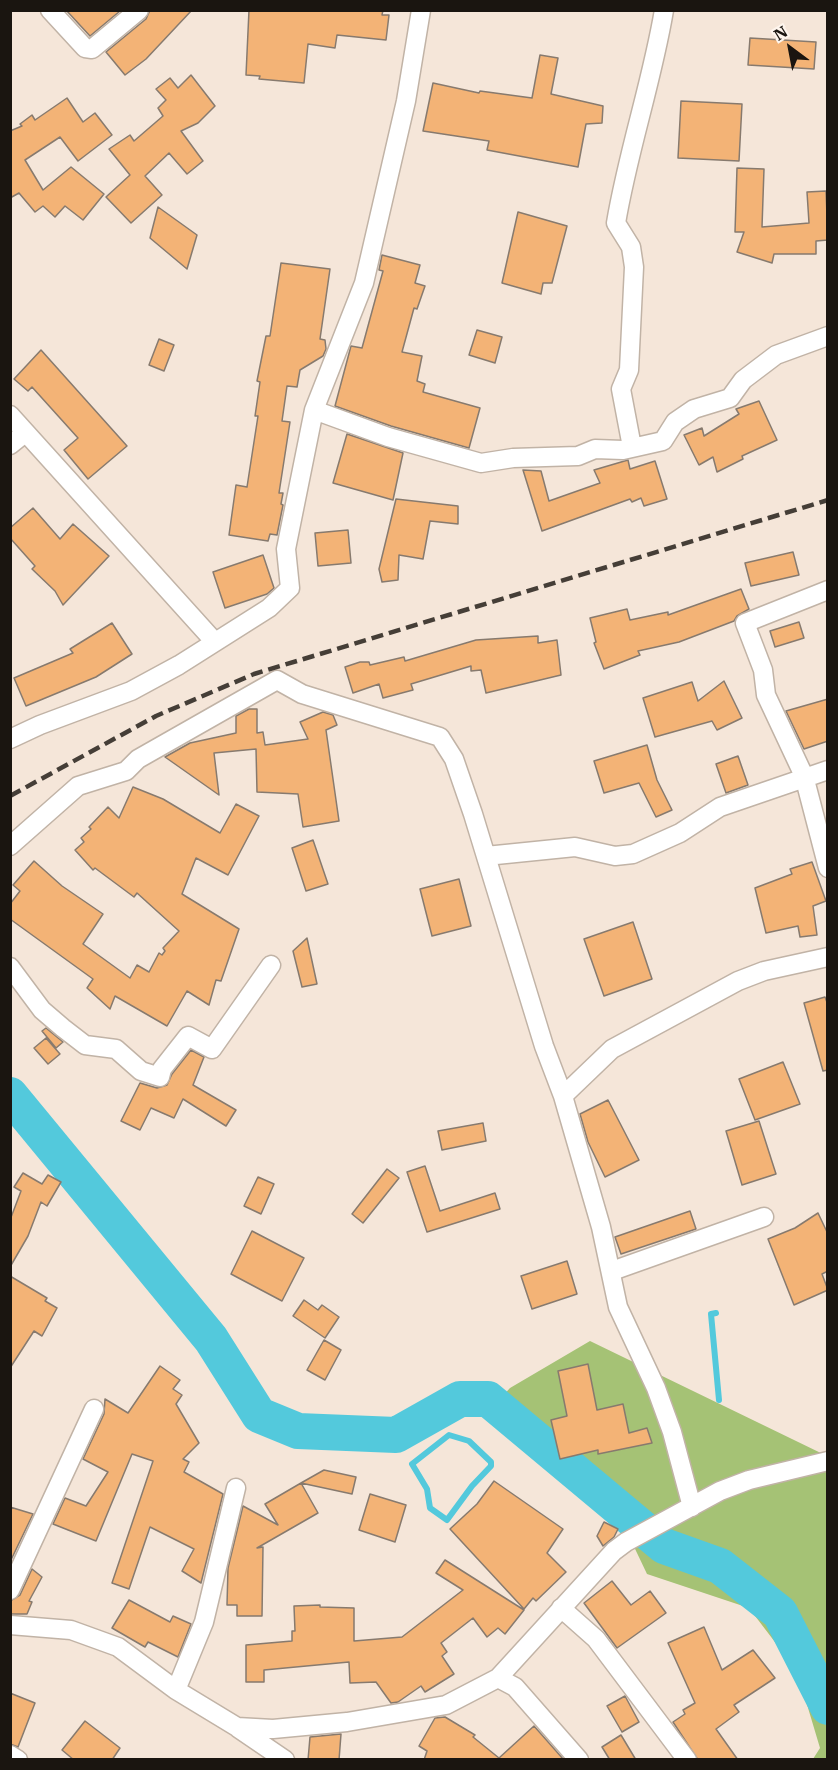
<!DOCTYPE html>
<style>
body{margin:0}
#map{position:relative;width:838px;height:1770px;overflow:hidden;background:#f5e6d9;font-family:"IBM Plex Serif",serif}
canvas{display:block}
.frame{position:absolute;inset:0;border:12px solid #1a1510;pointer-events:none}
.north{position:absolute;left:760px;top:18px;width:60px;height:60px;-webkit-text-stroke:4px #fef5ed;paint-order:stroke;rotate:328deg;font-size:16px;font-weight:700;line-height:24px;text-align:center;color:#1a1510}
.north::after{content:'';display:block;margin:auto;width:21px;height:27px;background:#1a1510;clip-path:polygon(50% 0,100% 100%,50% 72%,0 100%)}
</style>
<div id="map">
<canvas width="838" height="1770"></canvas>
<div class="frame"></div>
<div class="north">N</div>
</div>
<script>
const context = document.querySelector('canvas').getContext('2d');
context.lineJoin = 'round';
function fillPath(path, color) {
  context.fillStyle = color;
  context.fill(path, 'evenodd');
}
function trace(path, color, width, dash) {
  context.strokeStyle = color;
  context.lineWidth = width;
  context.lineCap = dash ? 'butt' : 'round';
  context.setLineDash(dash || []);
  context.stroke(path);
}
const forest = new Path2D(`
 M590 1341 827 1456V1759H813L820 1748 797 1671 749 1608 647 1574 617 1511 566 1479 488 1412 510 1388Z`);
const stream = new Path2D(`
 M716 1313 711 1314 719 1400
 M449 1435 469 1441 491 1462V1466L472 1486 447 1520 430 1508 427 1489 412 1464Z`);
const river = new Path2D(`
 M10 1095 211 1339 259 1415 298 1431 396 1435 460 1399H488L664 1546 720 1566 780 1613 828 1707`);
const building = new Path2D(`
 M66 10H119L120 11 90 36Z
 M150 10H192L146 59 125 75 106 52 146 19Z
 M249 10H383L382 15H389L386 40 337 35 335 48 308 44 304 83 259 79 260 76 246 75Z
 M750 38 816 42 814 69 748 65Z
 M540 55 558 58 551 94 603 106 602 123 586 124 578 167 487 150 489 141 423 131 433 83 479 93 480 91 532 98Z
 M191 75 215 106 198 123 181 131 203 161 187 174 169 153 145 176 162 195 131 223 106 197 130 175 109 149 130 135 134 141 163 116 158 108 166 100 156 89 170 78 178 88Z
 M67 98 83 122 95 113 112 135 78 161 60 137 25 160 43 190 71 167 104 194 83 220 65 206 55 217 43 206 35 212 19 193 10 198V131L22 126 20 124 32 115 35 120Z
 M681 101 742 104 739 161 678 158Z
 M737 168 764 169 762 227 809 223 807 192 826 191 828 240 816 241V254H774L772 263 737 252 744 232H735Z
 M158 207 197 235 187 269 150 238Z
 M518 212 567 226 552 283H543L541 294 502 283Z
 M382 255 420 265 415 283 425 286 417 309 414 308 402 352 422 356 417 381 425 384 423 392 480 408 469 448 391 426 335 406 351 346 362 348 383 271 379 270Z
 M281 263 330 269 320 339 325 340 326 349 323 356 300 370 297 387 287 386 282 421 290 422 279 493H283L281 504 283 505 277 535 270 534 268 541 229 535 236 485 247 487 258 416H255L260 382 257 381 266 336H270Z
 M477 330 502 337 495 363 469 355Z
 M159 339 174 345 164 371 149 365Z
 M41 350 127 446 88 479 64 450 78 438 32 387 28 391 14 379Z
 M759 401 777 440 742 456 743 459 717 472 713 457 699 465 684 435 702 428 704 436 739 414 736 409Z
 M347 434 403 453 393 500 333 483Z
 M628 460 630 469 655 461 667 499 644 506 641 498 632 502 630 499 542 531 523 470 541 471 549 501 600 483 594 470Z
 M396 499 458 506V524L430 521 423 559 399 555 398 580 382 582 379 569Z
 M33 508 60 539 73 524 109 556 63 605 55 591 32 569 35 566 10 538V528Z
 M348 530 351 563 318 566 315 533Z
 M793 552 799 575 751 586 745 563Z
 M263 555 274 588 267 594 225 608 213 572Z
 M741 589 749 609 737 616 734 621 679 642 638 651 640 655 604 669 594 643 596 642 590 618 627 609 630 620 668 612V615Z
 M799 622 804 638 775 647 770 631Z
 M112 623 132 654 96 677 26 706 14 678 73 653 70 649Z
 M538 636V643L557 640 561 675 486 693 481 670 471 671V666L411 684 413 690 383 698 379 684 353 693 345 667 360 662H369L370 665 404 657 405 661 476 640Z
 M724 681 742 718 717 730 712 721 655 737 643 698 692 682 698 701Z
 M828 699V741L804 749 786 711Z
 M249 709H257V733L263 732 265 745 308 739 300 722 323 712 333 715 337 725 326 730 339 821 303 827 298 794 257 792 256 749 214 753 219 795 165 757 190 743 236 733V716Z
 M647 745 657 780 672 810 656 817 639 783 604 793 594 761Z
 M738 756 748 785 726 793 716 764Z
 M133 787 163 799 220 833 236 804 259 816 228 875 196 858 182 894 239 929 221 981 216 980 209 1005 187 991 167 1026 115 996 110 1009 87 988 93 979 10 919V904L20 891 13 885 34 861 62 886 103 914 83 944 130 978 137 965 149 972 159 953 162 955 165 951 163 948 179 931 137 893 134 897 95 868 93 870 75 850 84 842 81 838 91 829 89 827 108 807 119 818Z
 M313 840 328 884 306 891 292 848Z
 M812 862 826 901 813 906 817 935 800 937 798 926 766 933 755 888 792 874 790 869Z
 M459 879 471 926 432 936 420 889Z
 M633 922 652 979 604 996 584 939Z
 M307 938 317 984 302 987 293 951Z
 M825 997 828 1005V1070L823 1071 804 1003Z
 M46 1028 63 1042 56 1048 42 1031Z
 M46 1038 60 1054 48 1064 34 1048Z
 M191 1050 204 1057 193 1085 236 1110 226 1126 183 1099 174 1118 151 1108 140 1130 121 1121 140 1083 157 1088 167 1085 172 1074Z
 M783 1062 800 1104 755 1120 739 1079Z
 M608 1100 639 1160 605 1177 588 1142 580 1114Z
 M759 1121 776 1174 742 1185 726 1131Z
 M483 1123 486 1141 442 1150 438 1131Z
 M425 1166 440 1211 495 1193 500 1209 427 1232 407 1172Z
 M387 1169 399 1178 363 1223 352 1214Z
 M23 1173 42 1184 48 1175 61 1182 47 1206 41 1202 28 1236 10 1267V1220L21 1191 14 1187Z
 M258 1177 274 1184 261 1214 244 1206Z
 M690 1211 696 1229 621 1254 615 1237Z
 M818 1213 828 1234V1271L822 1274 828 1290 794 1305 768 1239 795 1228Z
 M252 1231 304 1258 282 1301 231 1274Z
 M567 1261 577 1294 532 1309 521 1276Z
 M10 1276 47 1298 45 1301 57 1308 42 1336 34 1331 10 1368Z
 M304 1300 318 1310 322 1305 339 1317 325 1338 293 1316Z
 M324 1340 341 1350 325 1380 307 1370Z
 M588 1364 597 1410 623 1404 629 1433 647 1428 652 1443 598 1454V1450L560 1459 551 1420 567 1416 558 1371Z
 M160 1366 180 1380 173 1389 182 1395 176 1404 199 1443 183 1459 189 1462 184 1472 223 1494 201 1583 182 1571 194 1549 150 1527 129 1589 112 1583 153 1461 132 1454 96 1541 53 1524 65 1498 86 1506 108 1472 83 1459 104 1414 105 1399 128 1413Z
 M324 1470 356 1477 352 1494 301 1483Z
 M494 1481 563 1529 547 1553 566 1572 536 1601 533 1598 524 1609 450 1529 477 1504Z
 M301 1483 318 1513 257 1548 263 1547 262 1616H237V1605H227L228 1568 243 1506 278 1525 265 1504Z
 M370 1494 406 1505 395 1542 359 1530Z
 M10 1507 33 1514 10 1562Z
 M604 1522 618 1529 614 1537 603 1546 597 1536Z
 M445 1560 524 1610 505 1634 498 1628 487 1637 473 1618 441 1643 447 1652 442 1656 454 1674 425 1692 421 1686 398 1702 391 1703 376 1682 350 1683 349 1662 264 1670V1682H246V1645L292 1641V1631H295L294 1606 320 1605V1607L354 1608V1641L402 1637 463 1590 436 1573Z
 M32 1569 42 1577 29 1601 32 1602 27 1614H10V1601L20 1595Z
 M612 1581 631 1605 650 1591 666 1613 617 1648 584 1603Z
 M129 1600 170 1622 173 1616 191 1624 178 1657 148 1642 145 1647 112 1628Z
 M704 1627 722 1670 753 1650 775 1678 734 1705 739 1712 716 1729 738 1760H698L673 1722 685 1714 683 1710 695 1703 668 1643Z
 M10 1693 35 1703 18 1747 10 1744Z
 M625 1696 639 1722 622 1732 607 1706Z
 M445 1717 475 1735 473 1737 499 1758 534 1726 564 1760H424L427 1751 419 1746 435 1718Z
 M85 1721 120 1748 112 1760H74L62 1750Z
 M341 1734 339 1760H308L310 1737Z
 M621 1735 636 1760H610L602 1747Z`);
const street = new Path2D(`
 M50 10 85 48 92 49 139 10
 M314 410 388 437 481 463 513 458 578 456 595 449 623 450 663 441 675 422 694 409 730 398 743 380 776 355 828 336
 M10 415 214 641
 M10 445 25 433
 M632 447 621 389 629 370 634 267 631 247 616 223C628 151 652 82 664 10
 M828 590 745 623 763 670 766 695 804 776 828 868
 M10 739 40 725 131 691 179 665 269 608 290 588 286 549 314 410 364 283 406 101 421 10
 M10 846 78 786 126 771 138 759 277 680 302 694 440 737 454 759 473 814 544 1046 563 1096 601 1227 618 1307 656 1388 672 1432 692 1507
 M486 856 575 847 615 856 633 854 680 833 720 807 828 770
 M10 967 42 1010 63 1028 85 1045 116 1049 141 1071 160 1077 162 1069 188 1036 212 1049 271 965
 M563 1096 612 1049 738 981 764 971 828 957
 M612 1271 764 1217
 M10 1590 94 1409
 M561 1608 596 1639 687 1760
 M10 1625 71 1630 118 1647 176 1690 237 1727 273 1729 347 1722 446 1705 498 1678 614 1551 626 1542 720 1491 749 1480 828 1461
 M498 1678 515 1687 579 1760
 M176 1690 204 1622 236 1488
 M238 1728 285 1760
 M10 1755 18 1760`);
const rail = new Path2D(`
 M10 796 156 716 254 674 828 500`);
fillPath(forest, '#a5c275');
trace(stream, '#53c9dc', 6);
trace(river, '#53c9dc', 36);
fillPath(building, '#f3b376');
trace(building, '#877a6e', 1.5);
trace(street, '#c1b3a6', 21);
trace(street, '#fff', 18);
trace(rail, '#453e37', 4.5, [12, 6]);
</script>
